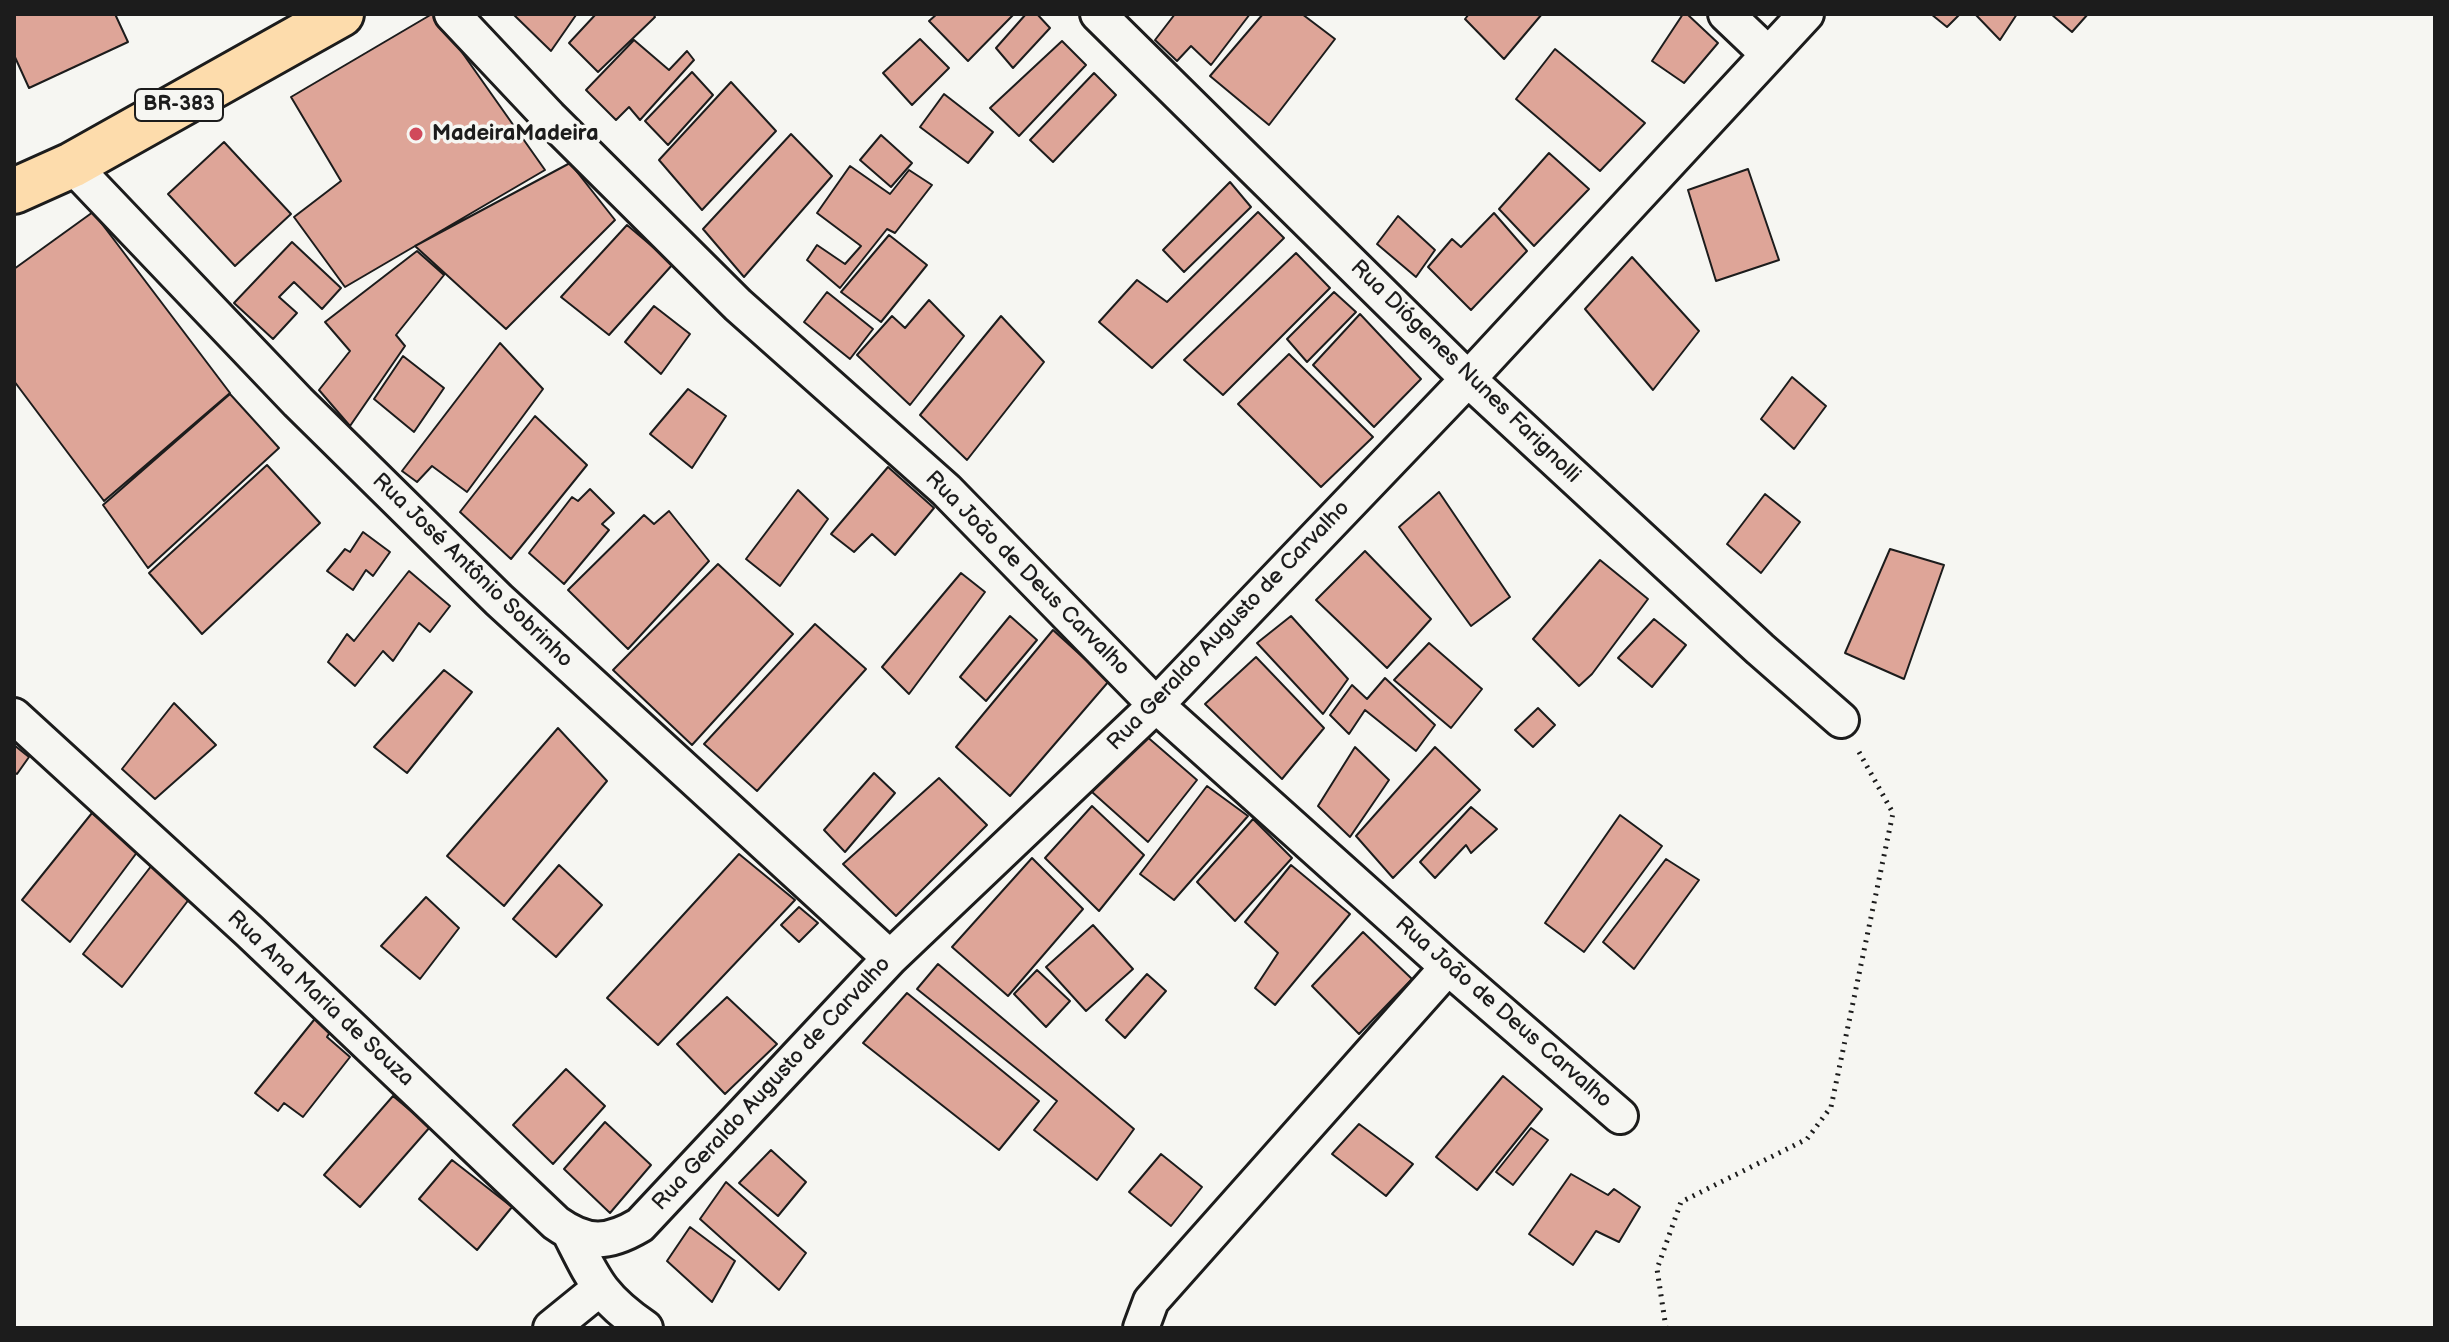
<!DOCTYPE html>
<meta charset="utf-8">
<style>
body{margin:0}
#map{position:relative;width:2449px;height:1342px;overflow:hidden;background:#f6f6f2;font-family:"Balsamiq Sans",sans-serif}
canvas{display:block}
.frame{position:absolute;inset:0;border:16px solid #1c1c1c;pointer-events:none}
</style>
<div id="map">
<canvas width="2449" height="1342"></canvas>
<div class="frame"></div>
</div>
<script>
const context = document.querySelector('canvas').getContext('2d');
context.lineJoin = 'round';
function fillPath(path, color) {
  context.fillStyle = color;
  context.fill(path, 'evenodd');
}
function trace(path, color, width, dash) {
  context.strokeStyle = color;
  context.lineWidth = width;
  context.lineCap = dash ? 'butt' : 'round';
  context.setLineDash(dash || []);
  context.stroke(path);
}
function drawText(font, color, halo, rows, align = 'center') {
  context.font = font + ' "Balsamiq Sans",sans-serif';
  context.lineWidth = 7;
  context.setLineDash([]);
  context.textBaseline = 'middle';
  context.strokeStyle = halo;
  context.fillStyle = color;
  for (const [text, x, y, turn = 0] of rows) {
    context.save();
    context.translate(x, y);
    context.rotate((+turn || 0) * Math.PI / 180);
    context.textAlign = isNaN(turn) ? turn : align;
    if (halo) context.strokeText(text, 0, 0);
    context.fillText(text, 0, 0);
    context.restore();
  }
}
const building = new Path2D(`
 M14 14H115L128 42 29 88 14 55Z
 M432 14H435L545 170 345 287 294 217 341 181 291 97Z
 M513 14H576V15L551 51Z
 M596 14H653L655 17 598 72 569 43Z
 M937 14H1014L968 61 929 21Z
 M1026 14H1037L1050 28 1013 68 996 48Z
 M1175 14H1250L1211 65 1191 46 1177 61 1155 40Z
 M1263 14H1302L1335 39 1269 125 1210 76Z
 M1469 14H1542L1504 59 1465 19Z
 M1683 14H1687L1718 43 1684 83 1652 61Z
 M1931 14H1960L1947 27Z
 M1975 14H2017L2000 40Z
 M2051 14H2088L2072 32Z
 M920 39 949 68 912 105 883 73Z
 M634 40 669 70 687 51 694 60 640 120 629 107 616 120 586 90Z
 M1062 41 1086 65 1019 136 990 108Z
 M1555 49 1645 123 1600 171 1516 99Z
 M692 72 713 95 668 145 645 121Z
 M1094 73 1116 95 1053 162 1030 140Z
 M731 82 776 131 702 210 659 160Z
 M944 94 993 132 968 163 920 127Z
 M791 134 832 176 744 277 703 229Z
 M881 135 912 163 891 187 860 160Z
 M224 142 291 214 235 266 168 194Z
 M1549 153 1589 189 1534 246 1499 209Z
 M570 163 615 220 506 329 415 246Z
 M850 166 890 194 909 170 932 185 895 233 887 229 840 288 807 260 817 245 845 264 861 246 817 213Z
 M1748 169 1779 260 1716 281 1688 190Z
 M1230 182 1251 207 1184 272 1163 250Z
 M93 212 230 393 104 501 14 381V269Z
 M1258 212 1284 238 1152 368 1099 322 1137 280 1167 302Z
 M1494 213 1527 251 1471 310 1428 267 1452 239 1461 247Z
 M1398 216 1435 250 1416 277 1377 244Z
 M627 225 673 264 609 335 561 297Z
 M889 235 927 265 881 322 841 292Z
 M292 242 341 288 322 309 294 282 279 297 297 313 273 339 234 303Z
 M417 251 444 275 396 335 405 346 350 426 319 390 350 351 325 322Z
 M1296 253 1330 288 1223 395 1184 360Z
 M1632 257 1699 331 1653 390 1585 309Z
 M827 292 873 329 850 359 804 322Z
 M1334 292 1356 312 1307 362 1287 339Z
 M929 300 964 336 910 405 857 355 892 316 905 328Z
 M654 306 690 334 661 374 625 342Z
 M1360 314 1421 379 1374 427 1313 365Z
 M1001 316 1044 362 967 460 920 415Z
 M500 343 543 389 467 492 432 466 417 482 402 471Z
 M1289 354 1373 437 1321 487 1238 404Z
 M403 356 444 388 414 432 374 399Z
 M1792 377 1826 406 1794 449 1761 419Z
 M688 389 726 416 692 468 650 434Z
 M230 394 279 448 148 568 103 505Z
 M535 416 587 465 511 559 460 512Z
 M267 465 320 523 202 634 149 573Z
 M888 467 934 508 895 555 872 534 854 552 831 534Z
 M590 489 614 513 602 524 609 530 564 584 529 553 572 497 578 501Z
 M798 490 828 519 780 586 746 559Z
 M1439 492 1510 597 1471 626 1399 527Z
 M1765 494 1800 522 1761 573 1727 544Z
 M669 511 709 561 628 649 568 590 644 515 654 524Z
 M363 532 390 552 373 576 366 570 353 590 327 571 345 549 350 552Z
 M1890 549 1944 565 1904 679 1845 653Z
 M1365 551 1431 619 1387 668 1316 600Z
 M1600 560 1648 599 1592 674 1579 686 1533 639Z
 M718 564 793 634 692 745 613 670Z
 M409 571 450 606 430 632 419 623 393 661 383 651 355 686 328 662 347 634 354 641Z
 M961 573 985 592 909 694 882 667Z
 M1010 616 1037 640 986 701 960 677Z
 M1291 616 1348 679 1323 714 1257 643Z
 M1654 619 1686 645 1652 687 1618 658Z
 M815 624 866 669 757 791 704 744Z
 M1053 630 1109 681 1010 796 956 747Z
 M1429 643 1482 689 1451 728 1394 680Z
 M1256 657 1324 728 1282 779 1205 704Z
 M444 670 472 692 407 773 374 747Z
 M1385 678 1435 725 1416 751 1365 710 1349 734 1330 715 1352 685 1367 699Z
 M174 703 216 745 155 799 122 769Z
 M1538 708 1555 725 1533 747 1515 730Z
 M558 728 607 781 504 906 447 856Z
 M1145 735 1197 780 1148 842 1092 792Z
 M14 745 29 757 17 774 14 772Z
 M1355 747 1389 780 1350 837 1318 806Z
 M1435 747 1480 790 1393 878 1356 836Z
 M874 773 895 793 845 852 824 830Z
 M939 778 987 825 896 916 843 864Z
 M1207 786 1248 816 1174 900 1140 874Z
 M1092 806 1144 855 1099 911 1045 858Z
 M1471 807 1497 829 1471 853 1466 845 1435 878 1420 862Z
 M92 813 138 851 70 942 22 900Z
 M1620 815 1662 846 1584 952 1545 923Z
 M1253 819 1292 858 1235 921 1197 882Z
 M739 854 795 900 658 1045 607 998Z
 M1032 858 1083 909 1008 996 952 947Z
 M1666 859 1699 880 1634 969 1603 942Z
 M152 865 190 898 122 987 83 954Z
 M559 865 602 905 556 957 513 919Z
 M1291 865 1350 914 1275 1005 1255 988 1278 953 1245 922Z
 M426 897 459 928 420 979 381 946Z
 M799 907 818 923 799 942 781 925Z
 M1093 925 1133 969 1086 1011 1046 967Z
 M1363 932 1412 979 1359 1034 1312 986Z
 M938 964 1134 1129 1097 1180 1034 1130 1057 1101 917 989Z
 M1037 970 1070 1001 1046 1027 1014 994Z
 M1147 974 1166 991 1125 1038 1106 1020Z
 M907 993 1039 1101 999 1150 863 1043Z
 M727 997 777 1044 725 1094 677 1044Z
 M318 1015 332 1029 327 1037 350 1057 303 1117 284 1103 278 1111 255 1093Z
 M566 1069 605 1106 553 1164 513 1125Z
 M1503 1076 1542 1109 1477 1190 1436 1157Z
 M393 1096 430 1127 360 1207 324 1175Z
 M605 1122 651 1165 610 1213 564 1169Z
 M1359 1124 1413 1164 1386 1196 1332 1154Z
 M1531 1128 1548 1140 1513 1185 1496 1172Z
 M771 1150 806 1182 778 1216 739 1183Z
 M1161 1154 1202 1187 1171 1226 1129 1192Z
 M452 1160 512 1207 477 1250 419 1199Z
 M1571 1174 1608 1195 1614 1189 1640 1207 1619 1242 1596 1231 1573 1265 1529 1234Z
 M726 1182 806 1253 779 1290 700 1219Z
 M690 1227 735 1261 712 1302 667 1261Z`);
const path = new Path2D(`
 M1666 1328 1657 1269 1681 1202 1807 1139 1831 1107 1893 813 1859 752`);
const minor = new Path2D(`
 M452 14 549 117 738 305 946 490 1156 705 1448 967 1620 1116
 M1098 14 1468 379 1760 649 1841 720
 M1726 14 1768 54
 M72 165 298 402 499 600 890 958
 M14 716 249 931 556 1223C587 1245 608 1244 640 1225L890 958 1156 705 1468 379 1806 14
 M570 1233C594 1280 600 1297 645 1328
 M551 1328 599 1289
 M1141 1328 1151 1301 1448 967`);
const trunk = new Path2D(`
 M14 191 72 165 341 14`);
const markers = [
 [416,134,8,"#d1495b"]
];
const shields = [
 [179,105,88]
];
const shieldNames = [
 ["BR-383",179,105]
];
const poiNames = [
 ["MadeiraMadeira",432,134]
];
const streetNames = [
 ["Rua Diógenes Nunes Farignolli",1465,372,44],
 ["Rua José Antônio Sobrinho",472,571,44],
 ["Rua João de Deus Carvalho",1027,574,45],
 ["Rua Geraldo Augusto de Carvalho",1229,626,-46],
 ["Rua Ana Maria de Souza",320,999,43],
 ["Rua João de Deus Carvalho",1503,1013,41],
 ["Rua Geraldo Augusto de Carvalho",772,1084,-47]
];
fillPath(building, '#dea598');
trace(building, '#1c1c1c', 2);
trace(minor, '#1c1c1c', 40);
trace(trunk, '#1c1c1c', 50);
trace(path, '#1c1c1c', 5, [2, 6]);
trace(minor, '#f6f6f2', 34);
trace(trunk, '#fddcac', 44);
for (const [x, y, r, color] of markers) {
  const dot = new Path2D();
  dot.arc(x, y, r, 0, 2 * Math.PI);
  context.fillStyle = color;
  context.fill(dot);
  trace(dot, '#f6f6f2', 3);
}
for (const [x, y, w] of shields) {
  const box = new Path2D();
  box.roundRect(x - w / 2, y - 16, w, 32, 6);
  context.fillStyle = '#f6f6f2';
  context.fill(box);
  trace(box, '#1c1c1c', 2);
}
drawText('bold 20px', '#1c1c1c', null, shieldNames);
drawText('bold 22px', '#1c1c1c', '#f6f6f2', poiNames, 'left');
drawText('22px', '#1c1c1c', '#f6f6f2', streetNames);
</script>
